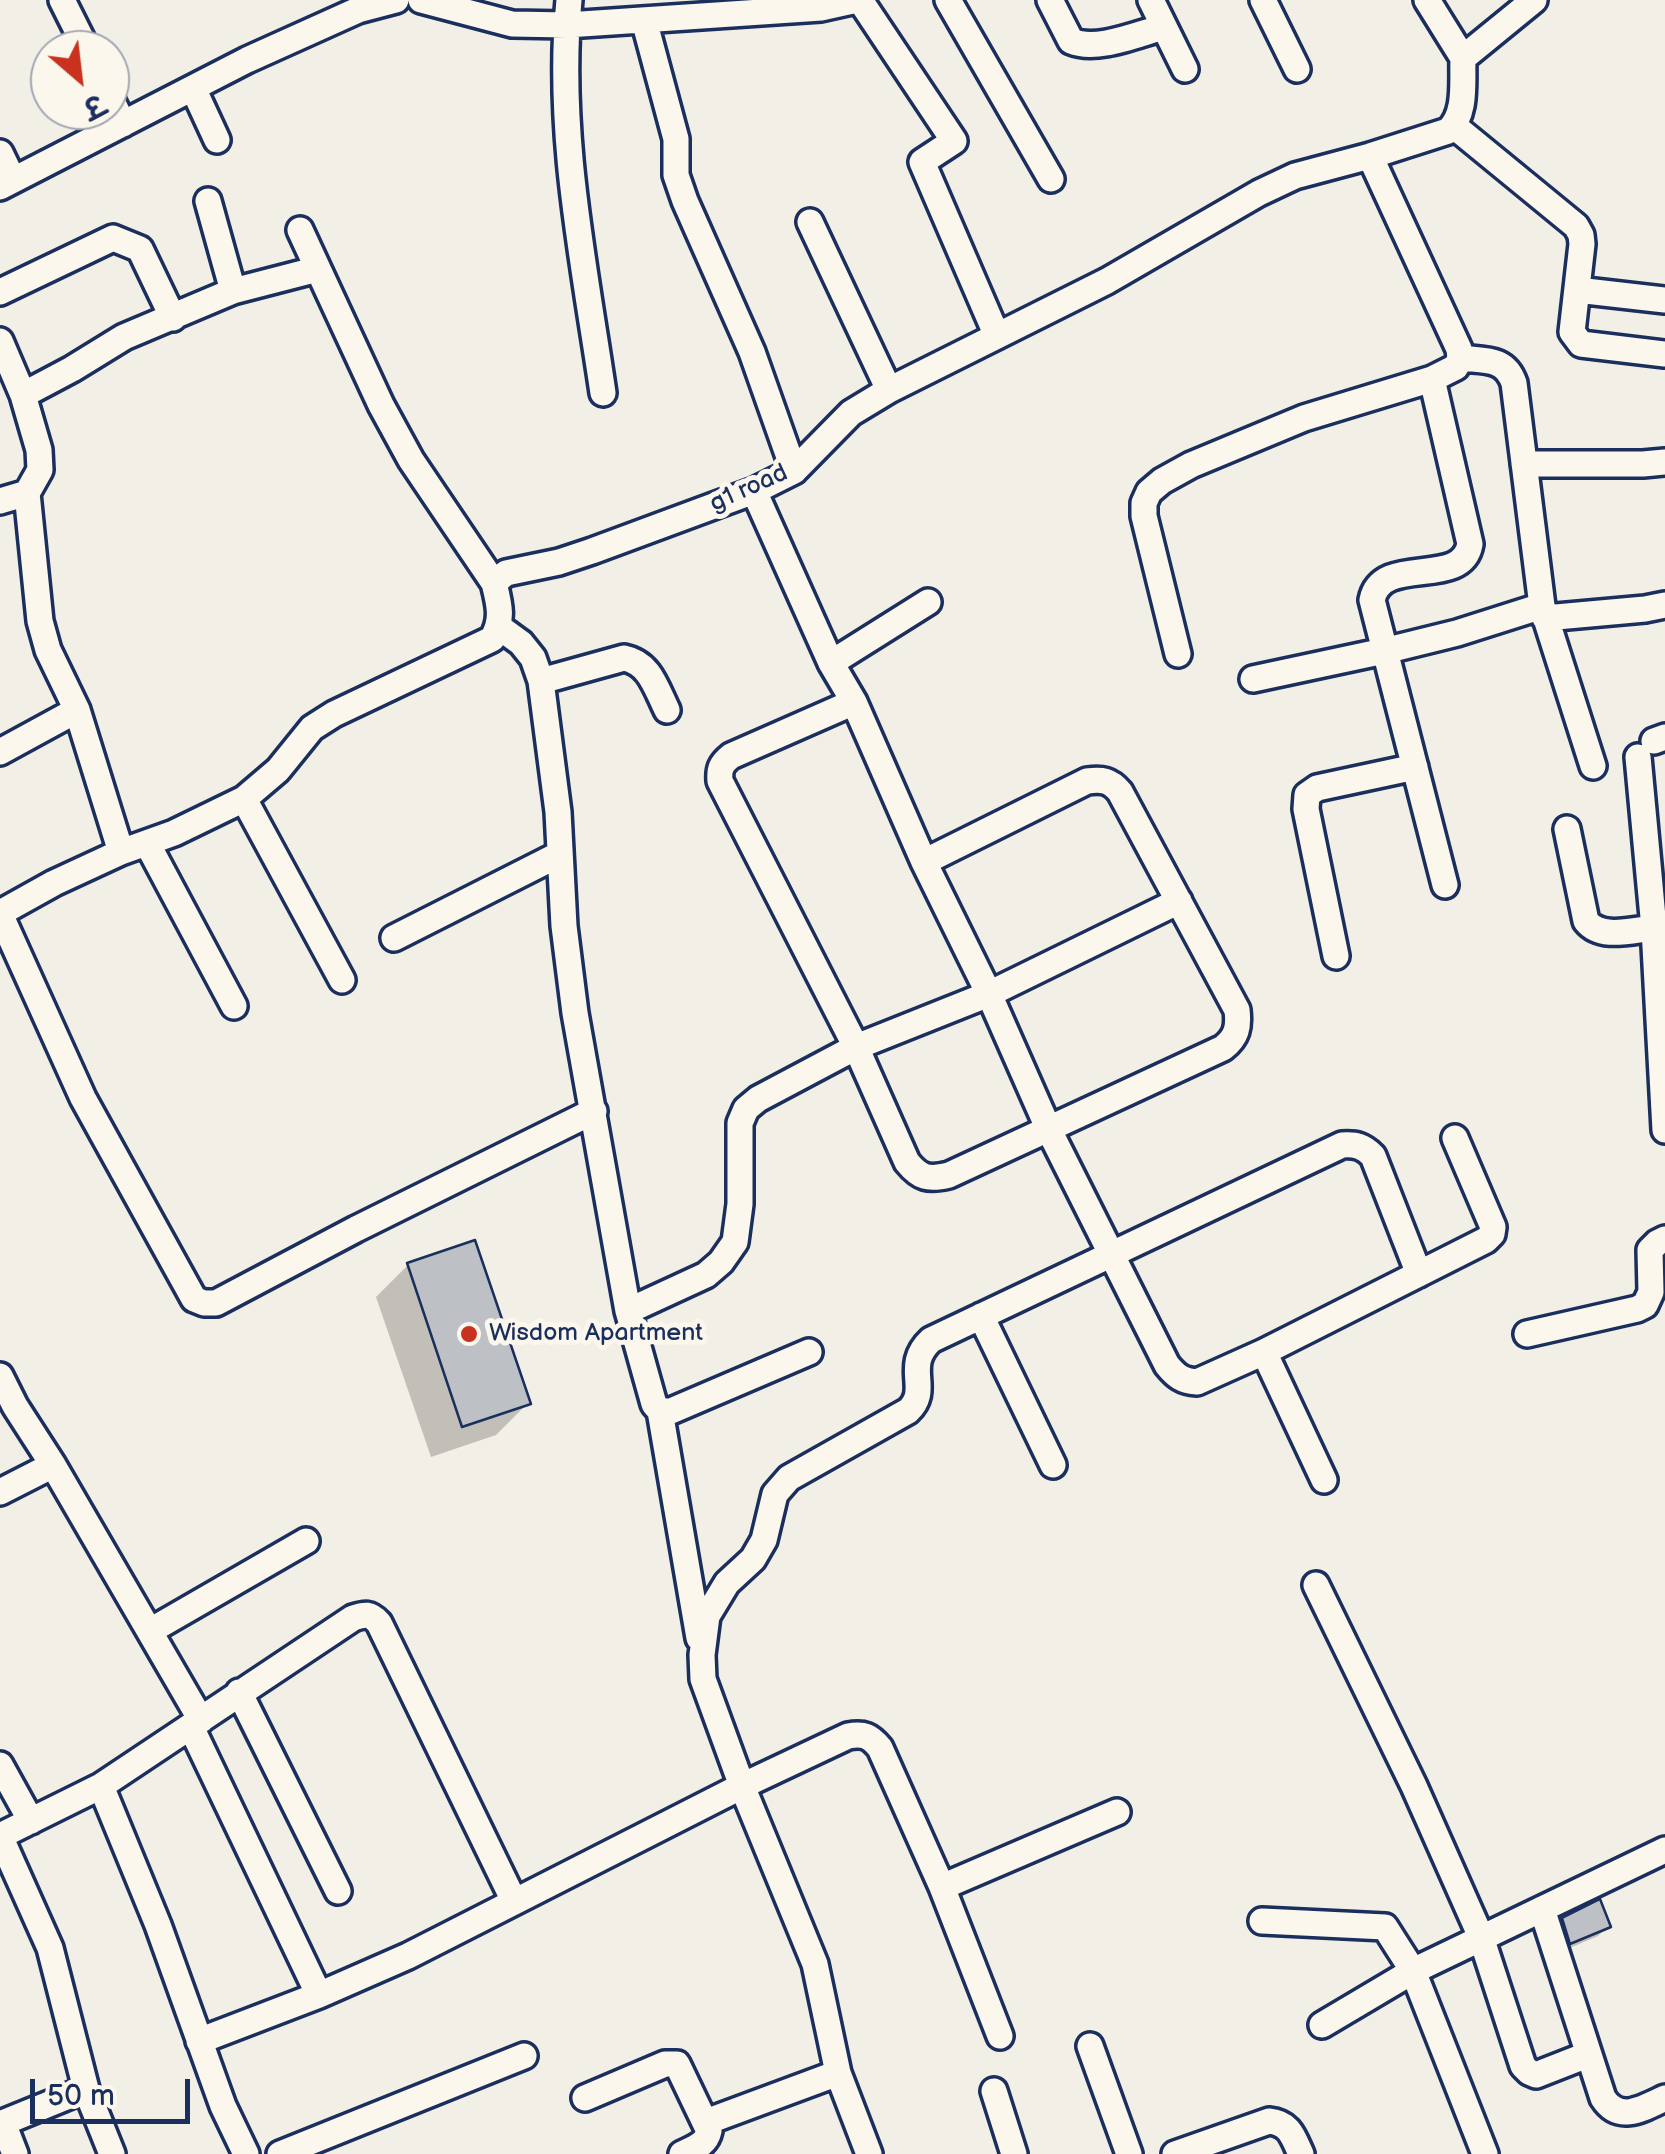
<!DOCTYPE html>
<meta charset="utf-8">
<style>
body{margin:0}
#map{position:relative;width:1665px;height:2154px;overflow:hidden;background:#f2efe6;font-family:"Balsamiq Sans","Playpen Sans Deva",sans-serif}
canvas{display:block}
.north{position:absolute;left:30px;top:30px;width:100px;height:100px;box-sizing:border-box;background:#fbf7ec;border:2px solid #a1a7b3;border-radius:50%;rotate:152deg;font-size:28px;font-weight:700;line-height:40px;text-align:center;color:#1b2f5e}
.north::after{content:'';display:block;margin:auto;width:35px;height:45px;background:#c8321e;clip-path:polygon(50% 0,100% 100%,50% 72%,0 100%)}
.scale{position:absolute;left:30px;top:2079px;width:160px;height:45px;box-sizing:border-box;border:5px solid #1b2f5e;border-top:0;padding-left:12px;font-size:30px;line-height:35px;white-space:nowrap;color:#1b2f5e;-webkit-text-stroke:8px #fbf7ec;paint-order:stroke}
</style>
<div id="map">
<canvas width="1665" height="2154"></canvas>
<div class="north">उ</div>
<div class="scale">50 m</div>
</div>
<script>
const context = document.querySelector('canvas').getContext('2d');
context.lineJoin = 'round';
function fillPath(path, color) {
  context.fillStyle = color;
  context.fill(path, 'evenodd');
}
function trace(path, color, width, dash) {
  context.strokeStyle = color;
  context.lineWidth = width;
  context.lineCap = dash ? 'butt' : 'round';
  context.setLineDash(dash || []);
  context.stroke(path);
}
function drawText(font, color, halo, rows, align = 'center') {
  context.font = font + ' "Balsamiq Sans",sans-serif';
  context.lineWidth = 10;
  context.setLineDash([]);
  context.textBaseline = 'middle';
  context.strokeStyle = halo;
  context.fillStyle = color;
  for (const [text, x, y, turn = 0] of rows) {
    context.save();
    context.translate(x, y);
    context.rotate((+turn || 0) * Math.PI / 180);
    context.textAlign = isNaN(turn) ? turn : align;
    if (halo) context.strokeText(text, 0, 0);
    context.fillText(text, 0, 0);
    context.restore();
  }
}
const shadow = new Path2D(`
 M408 1265 528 1403 496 1435 431 1457 376 1297Z
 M1563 1920 1608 1926 1598 1936 1560 1952 1553 1930Z`);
const building = new Path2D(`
 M475 1240 531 1404 462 1427 407 1263Z
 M1600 1899 1611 1927 1570 1944 1562 1918Z`);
const street = new Path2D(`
 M62 0 87 50
 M421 0 512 24 567 25 821 8 857 0
 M569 0C556 132 584 263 603 393
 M860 0 954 141 922 162 997 336
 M948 0 1051 179
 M1050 0 1071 41C1097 52 1137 34 1164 27
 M1151 0 1185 69
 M1263 0 1297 69
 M1427 0 1463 58
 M644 20 676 139V175L685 201 752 352 794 471
 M193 88 217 140
 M110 97 123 124
 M1454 126 1576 226 1581 235 1582 244 1572 332 1581 344 1665 354
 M0 153 13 180
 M0 187 247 60 358 10 396 0
 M208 201 233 291
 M810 222 889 390
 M300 230 381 405 411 460 494 583
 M1577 290 1665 300
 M0 292 113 238 140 249 173 318
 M0 341 23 395 39 450 40 470 27 493 40 621 48 650 77 710 121 852
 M1460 358C1485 361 1505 357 1514 383L1542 606 1593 766
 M1432 379 1470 544C1462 590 1382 553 1372 600L1445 885
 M23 395 72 369 124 337 233 291 318 269
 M1524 464H1643L1665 462
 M754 491 831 663 854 702 924 862 989 994 1049 1130 1167 1365C1176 1376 1182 1381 1197 1382L1264 1352 1486 1240 1492 1234 1493 1227 1455 1138
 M0 501 27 493
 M1545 618 1645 609 1665 605
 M499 627 521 643 533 658 541 681 558 812 564 926 575 1013 628 1311 654 1404 660 1411H671L809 1352
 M1178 654 1144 516V503L1149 492 1162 481 1191 465 1304 418 1432 379 1456 367 1460 358 1459 349 1370 156
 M831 663 928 602
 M1253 679 1384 651 1457 633 1542 606
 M541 681 624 658C650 663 656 688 667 710
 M854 702 731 756C721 764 719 769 720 781L856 1047 907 1162C920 1178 928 1180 949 1175L1223 1048C1237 1037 1239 1027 1237 1010L1120 792C1110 780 1102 779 1087 781L924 862
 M1654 741 1665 737
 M0 752 77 710
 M1638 757 1654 928 1665 1130
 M244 799 342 980
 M1567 829 1586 921C1601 940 1632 930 1654 928
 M147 843 234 1006
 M0 913 54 883 121 852 174 833 244 799 278 770 312 728 334 714 492 639C504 620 499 603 494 583L506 573 559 562 592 551 754 491 794 471 851 413 889 390 1107 281 1259 193 1295 176 1370 156 1448 131C1467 114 1462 82 1463 58L1534 0
 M0 914 83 1098 194 1299 204 1303H216L356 1229 594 1111
 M394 938 560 854
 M1336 956 1306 809 1307 795 1317 788 1415 767
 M628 1311 706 1275 721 1262 735 1242 740 1204V1123L746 1109 758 1099 856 1047 989 994 1179 901
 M981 1316 1053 1465
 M1527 1334 1637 1309 1645 1305 1651 1292 1650 1250 1657 1243 1665 1239
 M1264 1352 1324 1480
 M0 1376 15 1406 53 1465 201 1720
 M660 1411 699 1638
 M0 1492 53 1465
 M1316 1585 1414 1786 1481 1937 1523 2066 1529 2072 1536 2075 1587 2055
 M150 1631 306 1541
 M239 1692 338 1891
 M191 1727 319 1995
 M0 1765 31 1821
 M101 1786 158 1925 223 2106 246 2154
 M0 1836 101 1786 353 1618C365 1614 370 1613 379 1623L514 1901
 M0 1836 50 1948 86 2089 112 2154
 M942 1887 1117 1812
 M1542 1909 1603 2098C1619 2123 1642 2109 1665 2098
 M1262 1921 1385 1927 1413 1971 1485 2154
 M1322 2025 1413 1971 1665 1850
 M199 2041 319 1995 408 1956 742 1786 848 1736C864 1733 870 1736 880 1748L942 1887 1000 2036
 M1090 2046 1129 2154
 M838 2073 815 1964 742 1786 703 1679 702 1655 707 1616 727 1583 753 1559 764 1540 775 1494 789 1478 908 1411C932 1389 902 1367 931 1340L1342 1145C1356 1144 1363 1146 1373 1156L1419 1274
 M994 2091 1014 2154
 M585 2098 665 2064H677L709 2131C706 2145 694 2148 682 2154
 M706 2122 838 2073 869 2154
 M3 2123 15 2154
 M0 2124 86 2089
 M280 2154 524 2056
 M1175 2154 1269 2121C1290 2123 1293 2137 1301 2154`);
const markers = [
 [469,1334,10,"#c8321e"]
];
const streetNames = [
 ["g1 road",749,489,-24]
];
const poiNames = [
 ["Wisdom Apartment",489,1334]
];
fillPath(shadow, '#0003');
fillPath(building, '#bdc0c4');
trace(building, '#1b2f5e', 2.5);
trace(street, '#1b2f5e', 32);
trace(street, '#fbf7ec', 25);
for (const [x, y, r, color] of markers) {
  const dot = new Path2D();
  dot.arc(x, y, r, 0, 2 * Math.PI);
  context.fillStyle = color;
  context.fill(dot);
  trace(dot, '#fbf7ec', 4);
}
drawText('25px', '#1b2f5e', '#fbf7ec', streetNames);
drawText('25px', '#1b2f5e', '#fbf7ec', poiNames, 'left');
</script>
